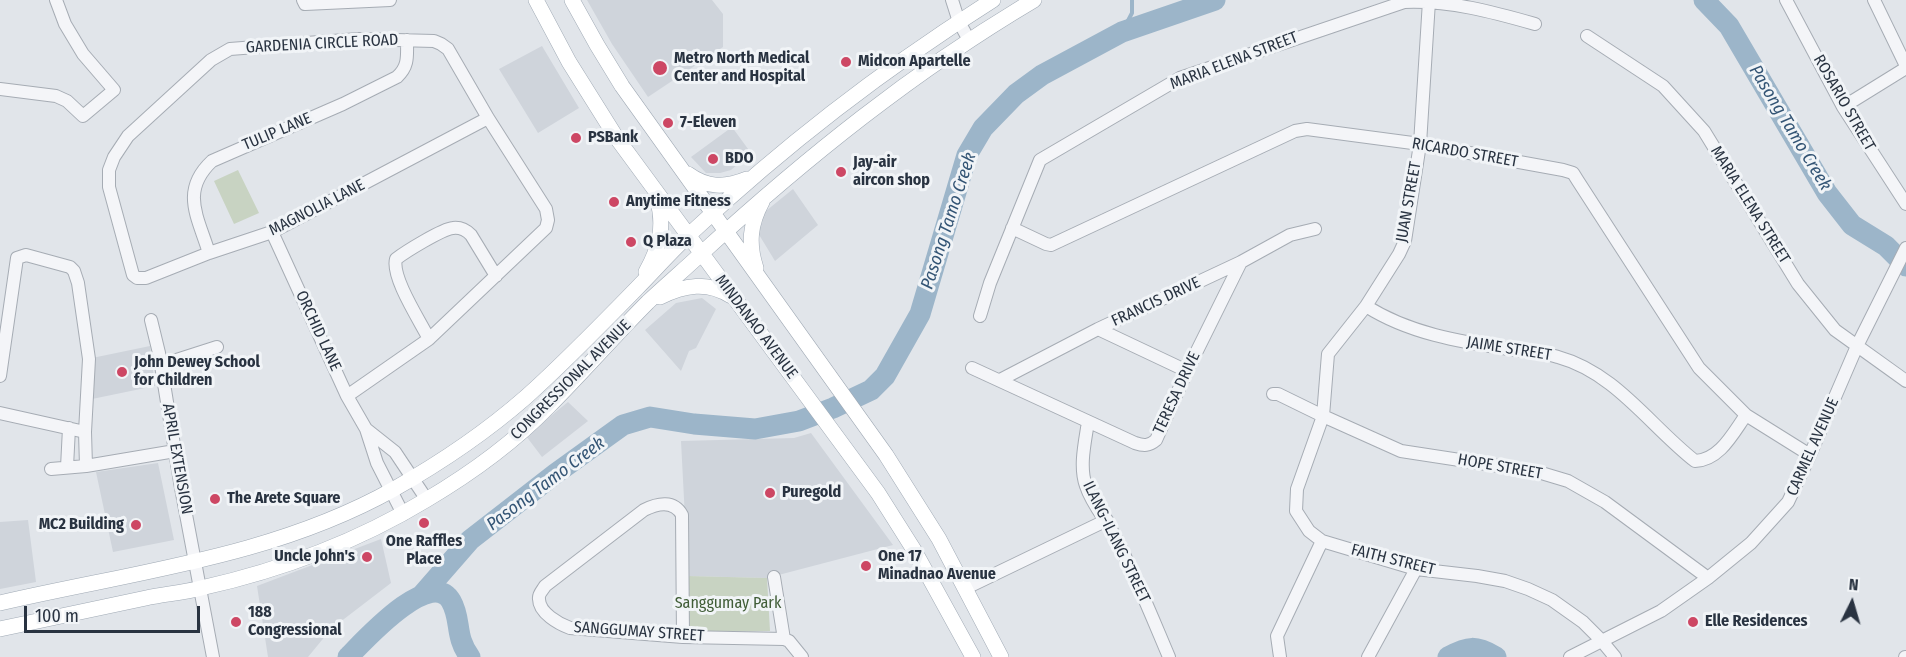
<!DOCTYPE html>
<style>
body{margin:0}
#map{position:relative;width:1906px;height:657px;overflow:hidden;background:#e1e5ea;font-family:"Fira Sans Condensed",sans-serif}
canvas{display:block}
.north{position:absolute;left:1822px;top:573px;width:60px;height:60px;-webkit-text-stroke:4px #f1f4f7;paint-order:stroke;rotate:5deg;font-size:16px;font-weight:700;line-height:24px;text-align:center;color:#293341}
.north::after{content:'';display:block;margin:auto;width:21px;height:27px;background:#293341;clip-path:polygon(50% 0,100% 100%,50% 72%,0 100%)}
.scale{position:absolute;left:24px;top:606px;width:176px;height:27px;box-sizing:border-box;border:3px solid #293341;border-top:0;padding-left:8px;font-size:18px;line-height:21px;white-space:nowrap;color:#293341;-webkit-text-stroke:4px #f1f4f7;paint-order:stroke}
</style>
<div id="map">
<canvas width="1906" height="657"></canvas>
<div class="north">N</div>
<div class="scale">100 m</div>
</div>
<script>
const context = document.querySelector('canvas').getContext('2d');
context.lineJoin = 'round';
function fillPath(path, color) {
  context.fillStyle = color;
  context.fill(path, 'evenodd');
}
function trace(path, color, width, dash) {
  context.strokeStyle = color;
  context.lineWidth = width;
  context.lineCap = dash ? 'butt' : 'round';
  context.setLineDash(dash || []);
  context.stroke(path);
}
function drawText(font, color, halo, rows, align = 'center') {
  context.font = font + ' "Fira Sans Condensed",sans-serif';
  context.lineWidth = 6;
  context.setLineDash([]);
  context.textBaseline = 'middle';
  context.strokeStyle = halo;
  context.fillStyle = color;
  for (const [text, x, y, turn = 0] of rows) {
    context.save();
    context.translate(x, y);
    context.rotate((+turn || 0) * Math.PI / 180);
    context.textAlign = isNaN(turn) ? turn : align;
    if (halo) context.strokeText(text, 0, 0);
    context.fillText(text, 0, 0);
    context.restore();
  }
}
const built = new Path2D(`
 M587 0H712L723 14V47L648 97 612 44Z
 M542 46 579 108 538 133 499 69Z
 M732 127 751 153 731 170 720 173H706L691 157Z
 M793 189 818 225 775 261 758 233 761 215Z
 M702 298 716 309 696 348 689 351 681 371 645 330 676 303Z
 M150 346 155 386 92 399V358Z
 M568 402 588 421 542 457 526 436Z
 M811 433 893 545 767 578 688 576 681 441 794 438Z
 M158 463 174 540 113 552 96 472Z
 M28 520 36 582 0 589V522Z
 M381 539 391 583 331 629 308 657H268L257 586Z`);
const green = new Path2D(`
 M238 170 259 213 234 224 214 181Z
 M688 576 767 578 770 631 689 632Z`);
const stream = new Path2D(`
 M1122 32 1132 13V0`);
const river = new Path2D(`
 M1704 0 1729 26 1827 193 1852 225 1886 246 1906 266
 M422 595 470 540 555 474 623 425 650 417 694 424 755 429 799 421 833 408 871 390 885 376 920 314 967 155 983 128 1016 94 1042 75 1122 32 1215 0
 M348 657C362 643 431 566 451 601 462 620 454 636 470 657
 M1448 657C1468 646 1476 645 1496 657`);
const minor = new Path2D(`
 M303 0 305 4 390 0
 M952 0 959 22 969 40
 M1786 0 1843 107 1906 204
 M1874 0 1906 66
 M1429 1 1420 144 1405 241 1399 254 1366 306 1328 354 1323 416 1297 489 1296 511 1309 531 1322 541 1416 569 1477 576 1505 581 1528 589 1552 600 1583 622 1601 640 1615 657
 M1587 36 1663 86 1704 131 1798 284 1835 330 1906 381
 M0 89 56 96 67 101 83 116 114 90 83 54 65 24 56 0
 M1843 107 1906 68
 M1012 228 1046 244 1051 245 1295 131 1307 129 1420 144 1563 170 1573 173 1578 181 1699 368 1746 415 1810 455
 M272 232 347 396 366 429 377 463 403 514
 M209 253C198 217 180 191 212 161L343 104 397 77C409 66 407 56 407 40
 M1366 306C1408 333 1460 342 1509 349 1525 352 1543 352 1558 357 1616 373 1650 426 1695 461 1720 460 1733 433 1746 415
 M980 316 990 283 1040 160 1180 78 1404 2C1449 0 1493 12 1535 24
 M151 320 159 353 181 488 213 657
 M1098 329 1187 371
 M429 339C420 321 391 277 396 259 405 252 442 229 453 228 461 227 466 230 471 235L496 276
 M161 365 217 347
 M972 368 1135 443C1144 446 1149 446 1156 440L1187 371 1241 262
 M0 376 17 258 26 255 70 267 74 271 78 283 89 359 85 432 86 466
 M1000 380 1098 329 1241 262 1290 235 1315 229
 M1273 394H1278L1323 416 1401 451 1538 472 1568 481 1605 502 1708 578
 M347 396 429 339 546 228 548 220 546 209 488 118 448 49 441 44 434 41 358 39 230 49 211 60 128 136 114 157 109 170V187L133 275 137 278H146L209 253 272 232 488 118
 M0 413 85 432
 M1088 422C1085 442 1079 467 1086 486 1092 505 1107 521 1116 538 1136 577 1152 617 1169 657
 M366 429 395 452 427 500
 M67 467 69 428
 M51 469 86 466 175 451
 M774 577 784 639 789 641 802 657
 M966 588 1107 520
 M683 637 682 515C674 500 658 503 644 510L545 586C543 590 538 594 539 599 539 613 559 624 570 628L683 637 784 639
 M1280 657 1277 636 1322 541
 M1368 657 1416 569
 M1570 657 1661 611 1708 578 1751 543 1788 502 1810 455 1857 346 1906 248
 M1905 657H1906`);
const major = new Path2D(`
 M536 0 569 62 616 137 878 493 914 550 973 657
 M572 0 597 45 622 86 886 455 939 539 1001 657
 M688 174C707 188 725 188 747 179
 M756 268C748 244 750 224 762 202
 M646 272C660 247 665 225 657 198
 M660 297C685 285 707 281 731 296
 M0 603C133 572 273 557 394 489 440 463 486 432 526 397 564 363 601 325 637 288 655 270 672 250 691 233 784 146 885 68 993 0
 M0 629C49 619 97 608 146 598 164 594 183 593 201 588 282 570 355 543 426 500 470 474 513 443 549 406 583 372 614 336 648 302 666 285 685 269 703 252 806 158 914 71 1034 0`);
const markers = [
 [846,62,6,"#cd4764"],
 [660,68,8,"#cd4764"],
 [668,123,6,"#cd4764"],
 [576,138,6,"#cd4764"],
 [713,159,6,"#cd4764"],
 [841,172,6,"#cd4764"],
 [614,202,6,"#cd4764"],
 [631,242,6,"#cd4764"],
 [122,372,6,"#cd4764"],
 [770,493,6,"#cd4764"],
 [215,499,6,"#cd4764"],
 [424,523,6,"#cd4764"],
 [136,525,6,"#cd4764"],
 [367,557,6,"#cd4764"],
 [866,566,6,"#cd4764"],
 [236,622,6,"#cd4764"],
 [1693,622,6,"#cd4764"]
];
const streetNames = [
 ["GARDENIA CIRCLE ROAD",322,44,-3],
 ["MARIA ELENA STREET",1234,61,-21],
 ["ROSARIO STREET",1844,103,60],
 ["TULIP LANE",277,132,-23],
 ["RICARDO STREET",1465,153,10],
 ["JUAN STREET",1409,202,-80],
 ["MARIA ELENA STREET",1750,205,58],
 ["MAGNOLIA LANE",317,208,-27],
 ["FRANCIS DRIVE",1156,302,-25],
 ["MINDANAO AVENUE",756,327,53],
 ["ORCHID LANE",318,331,65],
 ["JAIME STREET",1509,349,9],
 ["CONGRESSIONAL AVENUE",571,380,-45],
 ["TERESA DRIVE",1177,393,-65],
 ["CARMEL AVENUE",1813,447,-66],
 ["APRIL EXTENSION",177,459,80],
 ["HOPE STREET",1500,467,10],
 ["ILANG-ILANG STREET",1116,542,64],
 ["FAITH STREET",1393,560,14],
 ["SANGGUMAY STREET",639,632,4]
];
const poiNames = [
 ["Metro North Medical",674,59],
 ["Center and Hospital",674,77],
 ["Midcon Apartelle",858,62],
 ["7-Eleven",680,123],
 ["PSBank",588,138],
 ["BDO",725,159],
 ["Jay-air",853,163],
 ["aircon shop",853,181],
 ["Anytime Fitness",626,202],
 ["Q Plaza",643,242],
 ["John Dewey School",134,363],
 ["for Children",134,381],
 ["Puregold",782,493],
 ["The Arete Square",227,499],
 ["MC2 Building",124,525,"right"],
 ["One Raffles",424,542,"center"],
 ["Place",424,560,"center"],
 ["Uncle John's",355,557,"right"],
 ["One 17",878,557],
 ["Minadnao Avenue",878,575],
 ["188",248,613],
 ["Congressional",248,631],
 ["Elle Residences",1705,622]
];
const parkNames = [
 ["Sanggumay Park",728,604]
];
const waterNames = [
 ["Pasong Tamo Creek",1790,128,59],
 ["Pasong Tamo Creek",949,221,-72],
 ["Pasong Tamo Creek",546,484,-37]
];
fillPath(built, '#cfd4db');
fillPath(green, '#c8d3c2');
trace(stream, '#9cb5c9', 4);
trace(river, '#9cb5c9', 21);
trace(minor, '#a6acb4', 14);
trace(major, '#a0aab5', 16);
trace(minor, '#f4f5f8', 12);
trace(major, '#fff', 15);
for (const [x, y, r, color] of markers) {
  const dot = new Path2D();
  dot.arc(x, y, r, 0, 2 * Math.PI);
  context.fillStyle = color;
  context.fill(dot);
  trace(dot, '#f1f4f7', 2);
}
drawText('16px', '#293341', '#f1f4f7', streetNames);
drawText('bold 16px', '#293341', '#f1f4f7', poiNames, 'left');
drawText('16px', '#405d37', '#f1f4f7', parkNames);
drawText('italic 18px', '#345575', '#f1f4f7', waterNames);
</script>
